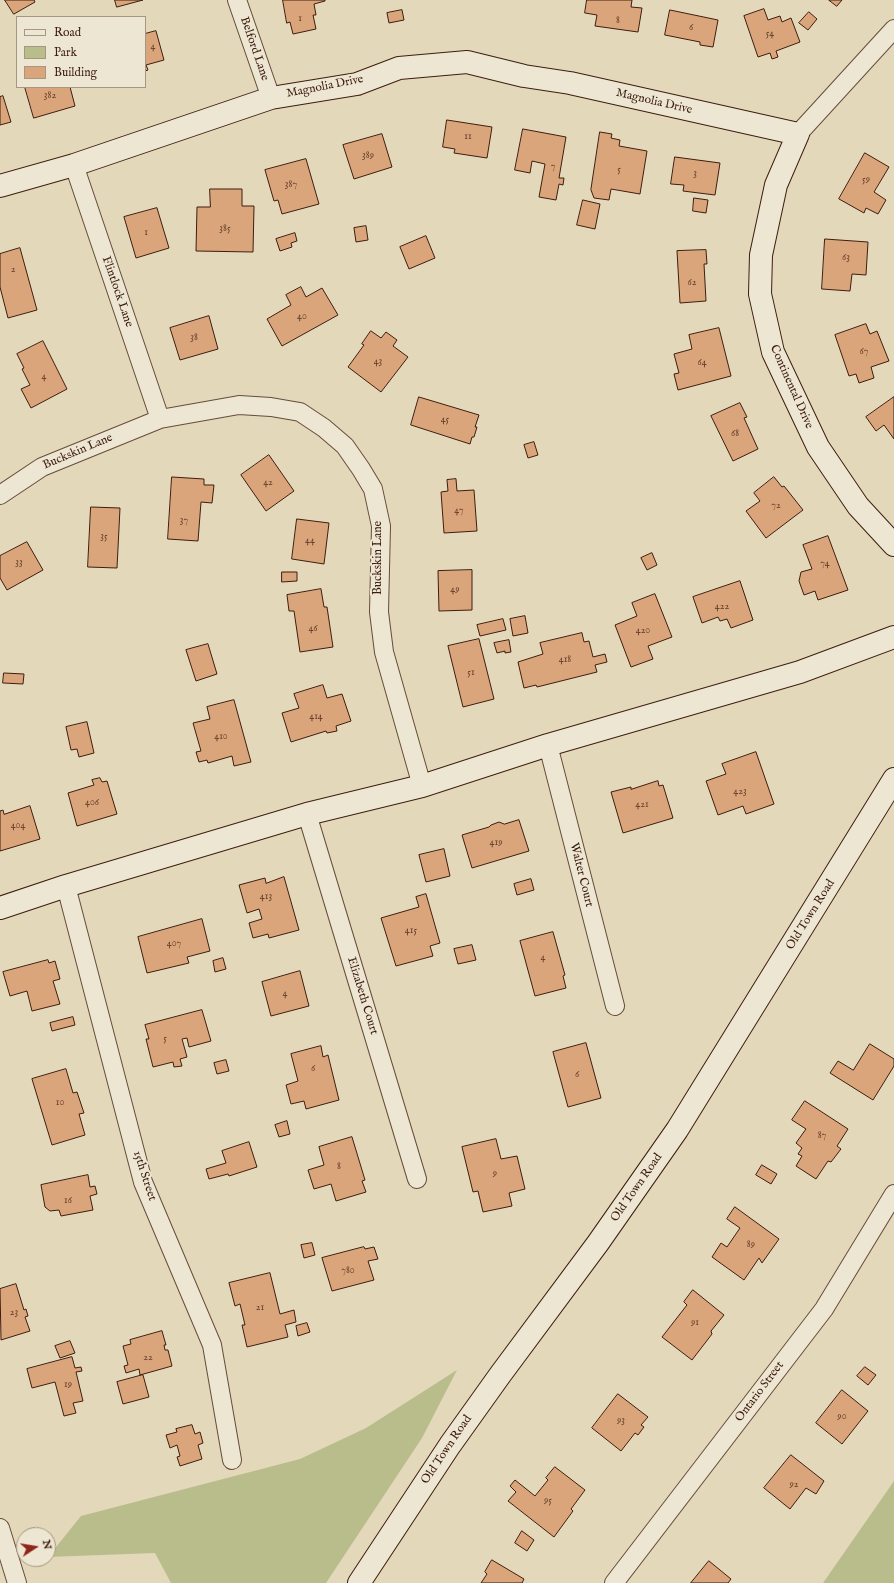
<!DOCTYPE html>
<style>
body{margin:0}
#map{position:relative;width:894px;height:1583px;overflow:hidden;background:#e3d8ba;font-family:"IM FELL English",serif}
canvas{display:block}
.legend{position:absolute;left:16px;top:16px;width:130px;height:72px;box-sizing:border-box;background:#ede6d2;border:1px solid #a79684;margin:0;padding:5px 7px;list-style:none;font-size:12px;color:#3e1d0f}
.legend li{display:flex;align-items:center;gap:8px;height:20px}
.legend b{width:20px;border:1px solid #a79684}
.north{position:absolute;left:16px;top:1527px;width:40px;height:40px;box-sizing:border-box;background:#ede6d2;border:1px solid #a79684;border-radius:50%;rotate:78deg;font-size:11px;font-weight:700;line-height:16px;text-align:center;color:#3e1d0f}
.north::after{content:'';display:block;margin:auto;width:14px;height:18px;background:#8f2418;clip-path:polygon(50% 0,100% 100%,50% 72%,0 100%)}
</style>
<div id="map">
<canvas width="894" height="1583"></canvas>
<ul class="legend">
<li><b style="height:5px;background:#ede6d2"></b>Road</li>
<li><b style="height:11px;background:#b9bd8c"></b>Park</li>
<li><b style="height:11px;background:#dba57c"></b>Building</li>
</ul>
<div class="north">N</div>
</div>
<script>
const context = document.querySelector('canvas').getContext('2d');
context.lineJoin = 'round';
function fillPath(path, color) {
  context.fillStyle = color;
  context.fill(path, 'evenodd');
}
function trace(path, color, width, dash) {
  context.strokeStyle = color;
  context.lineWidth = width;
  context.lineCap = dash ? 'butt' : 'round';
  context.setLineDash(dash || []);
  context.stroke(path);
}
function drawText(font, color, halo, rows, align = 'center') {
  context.font = font + ' "IM FELL English",serif';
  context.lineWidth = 4;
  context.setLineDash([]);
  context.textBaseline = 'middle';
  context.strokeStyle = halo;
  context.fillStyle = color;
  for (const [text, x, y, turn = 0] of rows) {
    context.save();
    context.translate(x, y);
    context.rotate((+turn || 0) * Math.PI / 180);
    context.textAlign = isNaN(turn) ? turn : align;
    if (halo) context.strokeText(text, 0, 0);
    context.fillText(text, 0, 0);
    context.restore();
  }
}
const green = new Path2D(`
 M457 1370 422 1438 326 1583H171L155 1553 48 1557 81 1516 300 1459 366 1428Z
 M894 1481V1583H823Z`);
const building = new Path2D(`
 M5 0H34L35 2 14 14Z
 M115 0H143L117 7Z
 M283 0H325V1L314 4 316 15H313L316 29 293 34 290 22 287 23Z
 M587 0H632L631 7 642 8 638 32 595 26 597 15 585 13Z
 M829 0H842L837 6Z
 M764 9 768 20 780 16 782 22 791 18 800 42 776 51 778 57 772 59 770 53 758 57 744 16Z
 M402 10 404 20 389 23 387 13Z
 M670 10 718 20 713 47 700 45V42L665 35Z
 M809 12 817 19 808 30 799 23Z
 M156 31 164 60 146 65 148 70 145 71V34Z
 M25 87H70L75 106 34 118Z
 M3 96 11 122 0 125V97Z
 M447 120 492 127 487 158 454 153 455 149 443 147Z
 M523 129 566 137 559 178H564L563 185 559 184 556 200 539 197 545 164 532 161 530 173 515 170Z
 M600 132 612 134 611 138 620 140 619 146 647 151 640 194 611 189 609 200 594 198 591 190Z
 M382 134 392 167 354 179 343 145Z
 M865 153 889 167 874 192 886 200 878 214 866 208 864 213 839 199Z
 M675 157 720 163 715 195 683 191 684 185 671 184Z
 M306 159 319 204 282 214 278 200 274 201 265 170Z
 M210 189H242V206H254L253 252 196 251 197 207H210Z
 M694 198 708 200 706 213 693 211Z
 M583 200 600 204 595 229 577 225Z
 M157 208 169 248 136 258 124 217Z
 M366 226 368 240 356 242 354 228Z
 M295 233 297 241 291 243 292 247 280 251 276 239Z
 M426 236 435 258 409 269 400 247Z
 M825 239 868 242 866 275 852 274 850 291 822 289Z
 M20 248 37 310 8 318 0 287V254Z
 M706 250 707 264H704L706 301 680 303 677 251Z
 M301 287 306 297 322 288 338 315 282 346 267 319 291 305 286 295Z
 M209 316 218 349 180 360 170 328Z
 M866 324 870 334 877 331 889 361 871 367 874 378 859 383 856 374 849 376 835 335Z
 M719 328 731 376 678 390 674 374 679 373 674 354 692 349 689 335Z
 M371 331 381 338 386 332 397 340 393 346 408 357 381 392 348 367 364 345 362 344Z
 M43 341 67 389 31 408 21 389 30 385 22 369 24 368 17 354Z
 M419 397 479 415 475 427H477L474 437H472L470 444 411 425Z
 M894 397V439L884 425 876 431 866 417Z
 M740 403 747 417 744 418 758 449 733 461 711 416Z
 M534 442 538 455 528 458 524 445Z
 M269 455 294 491 266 511 241 475Z
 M172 477 204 479V485H214L212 503 201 502 198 541 168 539Z
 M774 477 782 487 784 486 803 510 766 538 746 511 760 501 754 493Z
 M456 479 457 491 474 490 477 531 444 533 441 492 448 491 447 480Z
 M91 507 120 508 117 568 88 567Z
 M297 519 329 523 324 564 292 559Z
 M828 536 848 590 818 600 815 591 804 595 799 581 801 572 812 569 803 545Z
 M27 542 43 570 7 590 0 578V556Z
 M652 553 657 565 647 570 641 558Z
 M472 570V610L439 611 438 571Z
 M282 572H297V581L282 582Z
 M740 581 753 620 731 628 727 619 720 621 718 617 702 623 693 597Z
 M321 589 324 607H327L333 647 300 652 294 611H289L287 595Z
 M655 594 672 637 648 646 653 659 631 667 615 625 637 616 632 603Z
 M525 616 528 633 513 636 510 619Z
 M503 619 506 630 480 636 477 625Z
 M582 633 584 642 589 641 593 657 605 654 607 662 595 665 597 672 537 687 536 685 524 688 518 662 543 654 540 643Z
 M479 639 494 699 463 707 448 646Z
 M509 640 511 652 505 653V651L497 653 494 643Z
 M208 644 217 674 196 681 186 650Z
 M4 673 24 674 23 684 3 683Z
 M323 685 327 698 342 694 351 721 336 726 337 731 327 733 326 731 291 742 282 713 299 708 294 694Z
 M234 700 251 762 234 766 232 756 208 763 207 760 199 762 196 752 201 751 193 723 210 719 207 707Z
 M87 722 94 753 79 757 77 749 71 750 66 727Z
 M756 752 774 804 746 814 743 806 718 815 706 781 726 774 722 764Z
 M100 778 102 782 107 781 117 814 77 826 68 793 94 785 92 780Z
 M658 781 659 786 663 785 673 818 623 833 611 792 631 787V789Z
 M30 806 40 839 0 851V811L3 810 4 814Z
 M519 820 529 851 472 868 462 835 489 827 491 825 499 822 504 824Z
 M444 849 450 876 426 882 419 855Z
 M284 877 299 930 269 938 268 934 253 938 249 923 262 919 259 909 247 913 239 885 265 878 266 883Z
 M531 879 534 890 517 895 514 884Z
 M426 894 440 943 430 946 433 956 396 966 381 918 419 907 416 897Z
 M202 919 210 951 187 957 189 963 147 973 138 937Z
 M553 932 565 975 563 976 566 988 535 996 520 941Z
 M472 945 476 960 458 964 454 949Z
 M223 958 226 969 215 972 213 961Z
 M48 960 49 963 55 961 60 979 53 981 60 1004 32 1011 27 991 10 996 3 972Z
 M300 971 309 1006 271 1016 262 982Z
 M202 1010 211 1041 189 1047 187 1038 182 1039 187 1057 180 1059 182 1066 174 1067 173 1062 153 1067 146 1039H149L145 1025Z
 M73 1017 75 1025 52 1031 50 1023Z
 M586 1043 601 1098 568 1107 553 1052Z
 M870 1044 894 1059V1066L873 1100 830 1073 838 1061 853 1070Z
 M321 1046 323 1057 328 1055 339 1100 306 1109 304 1101 291 1104 286 1085 298 1081 291 1054Z
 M226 1060 229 1071 217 1074 214 1063Z
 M66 1069 73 1093 77 1092 84 1113 79 1114 85 1135 52 1145 32 1079Z
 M805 1101 848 1129 837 1146 841 1149 831 1162 828 1161 816 1179 796 1166 802 1156 798 1154 802 1148 796 1143 806 1129 792 1120Z
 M287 1121 290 1134 279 1137 275 1125Z
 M352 1137 365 1180 362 1181 366 1192 336 1201 331 1184 314 1189 308 1170 324 1165 319 1147Z
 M496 1139 501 1159 517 1156 525 1189 509 1193 512 1206 483 1212 478 1191 473 1192 462 1147Z
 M249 1142 257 1167 229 1176 228 1174 209 1179 206 1169 226 1163 222 1151Z
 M762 1165 777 1174 771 1184 756 1175Z
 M88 1175 90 1187 95 1186 97 1194 90 1196 93 1210 61 1216 59 1210 50 1211 45 1207 41 1185Z
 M735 1207 779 1239 762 1263 759 1258 744 1280 712 1257 721 1243 727 1247 740 1228 727 1219Z
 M312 1243 315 1255 304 1258 301 1245Z
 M364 1247 365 1249 374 1247 378 1259 368 1261 374 1280 332 1291 322 1258Z
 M270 1273 280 1314 294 1310 296 1322 285 1325 288 1337 247 1347 242 1325H245L240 1304 235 1306 229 1283Z
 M16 1284 24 1310 26 1309 28 1316 25 1317 30 1331 1 1340 0 1289Z
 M693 1290 724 1315 711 1331 712 1334 692 1360 662 1337 687 1305 684 1302Z
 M307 1323 310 1332 298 1336 296 1326Z
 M162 1331 166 1345H164L165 1350H168L172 1366 140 1375 139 1369 126 1373 124 1366 128 1365 123 1346 131 1344 130 1340Z
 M70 1341 75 1353 60 1358 55 1346Z
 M72 1357 75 1368 81 1367 82 1371 76 1372 83 1401 73 1403 76 1413 64 1416 55 1382 32 1388 27 1369Z
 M865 1367 876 1375 868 1385 857 1376Z
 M143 1375 149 1397 123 1404 117 1382Z
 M842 1390 868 1411 842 1444 816 1423Z
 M618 1394 648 1417 641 1425 644 1427 638 1435 635 1433 621 1451 592 1428Z
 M192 1425 195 1434 200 1432 203 1443 198 1445 202 1459 180 1466 177 1457 180 1456 177 1445 170 1448 166 1435 177 1432 176 1429Z
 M791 1455 824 1481 816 1494 806 1488 790 1509 764 1488Z
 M555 1467 585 1490 571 1509 573 1511 554 1537 508 1501 516 1492 510 1486 515 1480 535 1496 548 1480 546 1478Z
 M522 1531 534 1540 527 1551 515 1543Z
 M492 1560 524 1579 522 1583H481L487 1574 485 1572Z
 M709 1561 731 1579 728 1583H691Z`);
const street = new Path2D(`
 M237 0 271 98
 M798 134 894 29
 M74 165 160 419
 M0 495 42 467 160 419 239 405 271 407 300 412 324 428 345 446 361 469 373 489 381 526 379 612 384 652 422 786
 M548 745 615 1006
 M307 814 417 1179
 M66 886 143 1182 212 1345 232 1460
 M0 1528 17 1583
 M614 1583 824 1309 894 1194`);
const secondary = new Path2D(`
 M0 186 74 165 271 98 357 84 399 68 467 62 524 76 570 83 798 134 776 185 761 255 760 294 773 352 818 447 858 506 894 545
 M0 908 66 886 307 814 422 786 548 745 800 672 894 637
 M359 1583 450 1445 500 1375 598 1243 677 1130 894 779`);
const numberNames = [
 ["1",300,19],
 ["8",618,21],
 ["6",691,28],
 ["54",770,34],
 ["4",153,47],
 ["382",50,96],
 ["11",468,137],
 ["389",368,156],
 ["7",553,167],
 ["5",619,170],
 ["3",695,174],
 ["59",866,180],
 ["387",291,185],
 ["385",225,229],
 ["1",146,233],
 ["63",846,258],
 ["2",13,270],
 ["62",692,283],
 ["40",302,317],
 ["38",194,338],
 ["67",864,352],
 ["43",378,362],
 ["64",702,363],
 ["4",44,377],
 ["45",445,420],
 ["68",735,434],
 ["42",268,483],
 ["72",776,506],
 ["47",459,511],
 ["37",184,521],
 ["35",104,537],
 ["44",310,541],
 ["33",19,563],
 ["74",825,564],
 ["49",455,590],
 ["422",722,607],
 ["46",313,629],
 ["420",643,631],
 ["418",565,660],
 ["51",471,673],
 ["414",316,717],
 ["410",221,737],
 ["423",740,792],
 ["406",92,803],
 ["421",642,805],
 ["404",18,826],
 ["419",496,843],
 ["413",266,897],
 ["415",411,931],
 ["407",174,944],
 ["4",543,958],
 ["4",285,994],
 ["5",165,1039],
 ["6",313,1069],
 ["6",577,1075],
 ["10",60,1103],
 ["87",822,1136],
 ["8",339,1167],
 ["9",495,1174],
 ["16",68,1201],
 ["89",751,1245],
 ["780",348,1271],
 ["21",260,1308],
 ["23",14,1313],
 ["91",695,1323],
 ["22",148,1358],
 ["19",68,1385],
 ["90",842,1417],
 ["93",621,1421],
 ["92",794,1485],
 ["95",548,1501]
];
const streetNames = [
 ["Belford Lane",254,49,71],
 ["Magnolia Drive",325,87,-11],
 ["Magnolia Drive",654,102,13],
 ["Flintlock Lane",117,292,71],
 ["Continental Drive",791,387,66],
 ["Buckskin Lane",78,452,-23],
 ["Buckskin Lane",379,558,-90],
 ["Walter Court",581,875,76],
 ["Old Town Road",811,915,-58],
 ["Elizabeth Court",362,996,73],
 ["15th Street",144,1176,72],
 ["Old Town Road",637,1188,-55],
 ["Ontario Street",760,1392,-53],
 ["Old Town Road",447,1450,-56]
];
fillPath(green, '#b9bd8c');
fillPath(building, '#dba57c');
trace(building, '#3e1d0f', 1);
trace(street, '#674c3a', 20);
trace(secondary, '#3e1d0f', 24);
trace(street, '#ede6d2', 18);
trace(secondary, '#ede6d2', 22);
drawText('10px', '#653f2a', null, numberNames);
drawText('12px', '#3e1d0f', '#ede6d2', streetNames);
</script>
